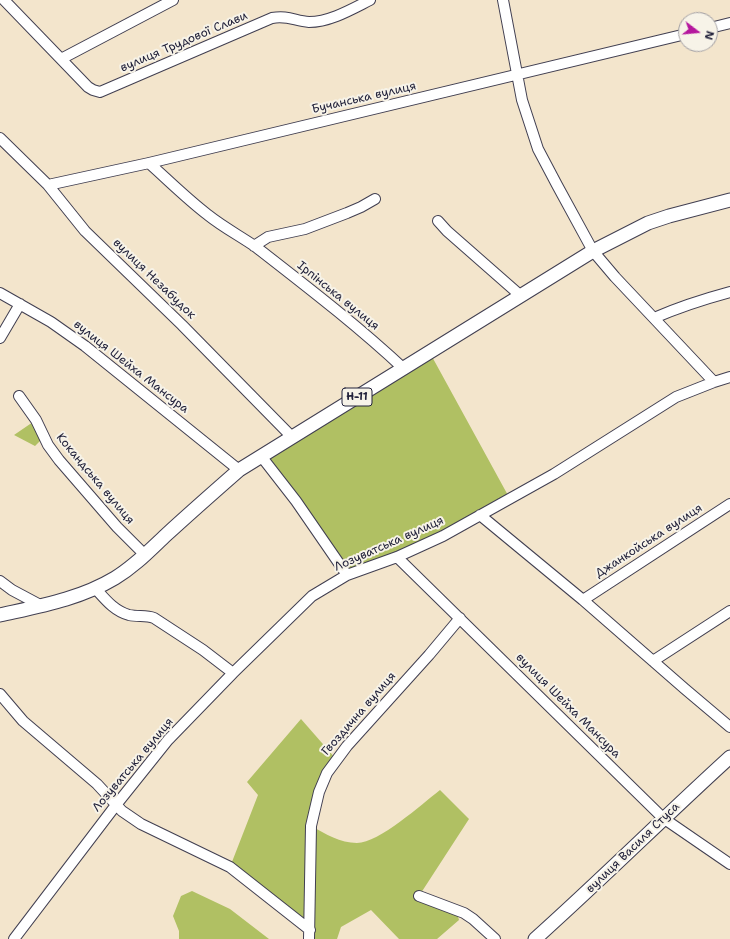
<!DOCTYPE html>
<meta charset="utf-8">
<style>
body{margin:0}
#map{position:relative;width:730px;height:939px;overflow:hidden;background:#f3e5cc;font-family:"Shantell Sans",sans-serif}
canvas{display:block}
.north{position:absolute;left:678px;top:12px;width:40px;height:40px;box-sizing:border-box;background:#f7f3e8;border:1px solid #a29fa3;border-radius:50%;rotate:106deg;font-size:11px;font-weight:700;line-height:16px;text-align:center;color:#22223b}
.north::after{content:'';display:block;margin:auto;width:14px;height:18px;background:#b5179e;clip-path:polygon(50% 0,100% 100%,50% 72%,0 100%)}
</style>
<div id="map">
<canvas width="730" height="939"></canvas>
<div class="north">N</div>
</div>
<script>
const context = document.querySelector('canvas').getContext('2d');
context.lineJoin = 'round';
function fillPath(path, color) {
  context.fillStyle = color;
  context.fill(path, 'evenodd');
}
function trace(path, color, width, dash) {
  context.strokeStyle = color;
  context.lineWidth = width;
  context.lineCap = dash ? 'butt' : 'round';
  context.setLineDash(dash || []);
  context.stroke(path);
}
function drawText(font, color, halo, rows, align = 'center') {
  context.font = font + ' "Shantell Sans",sans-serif';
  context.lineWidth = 4;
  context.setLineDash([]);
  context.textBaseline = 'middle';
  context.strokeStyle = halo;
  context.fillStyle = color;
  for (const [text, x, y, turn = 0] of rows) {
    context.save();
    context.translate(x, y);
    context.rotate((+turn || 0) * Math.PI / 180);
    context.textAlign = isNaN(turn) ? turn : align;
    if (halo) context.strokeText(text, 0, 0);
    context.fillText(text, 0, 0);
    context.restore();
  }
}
const green = new Path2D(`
 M430 353 510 499 480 515 347 575 261 456Z
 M33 422 41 440 35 446 14 435Z
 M301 719 336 759 311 826C326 834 340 843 357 843 379 843 422 804 440 790L469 819 419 896 456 910 459 920 437 939H399L371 910 341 927 337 939H309L310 930 230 867 258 795 247 782Z
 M192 891 230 909 269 939H179V931L173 916 181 896Z`);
const minor = new Path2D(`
 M4 0 88 87 93 90 100 92 272 18C288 15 295 21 309 22 330 22 352 9 370 0
 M503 0 522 100 538 149 557 185 593 251 615 277 714 382
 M710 28 730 23
 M61 59 173 0
 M0 138 48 185 85 231 182 325 292 437
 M149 163C168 180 187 199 208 215 223 227 240 236 256 247 306 286 357 325 404 369
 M48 185 149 163 686 34
 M438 221 447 231 521 296
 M254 246 268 237 305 229 347 213 361 207 375 199
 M0 293 51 322 85 346 239 470
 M654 318C679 307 704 299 730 292
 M0 338 20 304
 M19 396 36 420 48 445 59 460 117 527 145 555
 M261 456 296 501 347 575
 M480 515 583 600 685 689 730 727
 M397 557 663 818 730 864
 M0 581 12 590 42 606
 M95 588C105 599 114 611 129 615 138 617 146 615 154 618L203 650 233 673
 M583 600 730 504
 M653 661 730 611
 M0 694 23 721 97 784 122 811 141 824 230 867 310 930
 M419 896 464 913 473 919 495 939
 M14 939 116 805 168 740 233 673 312 596 347 575 397 557 443 536 554 474 676 397 714 382 730 377
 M309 939 311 826 319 792 327 773 347 746 429 655 460 618`);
const major = new Path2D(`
 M0 615C40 606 80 599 115 578 135 566 150 550 166 535 190 513 215 491 239 470L593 251 648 223 669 216 730 200
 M535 939C601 880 664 817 730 757`);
const shields = [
 [357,397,30]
];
const shieldNames = [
 ["Н-11",357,397]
];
const streetNames = [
 ["вулиця Трудової Слави",184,42,-23],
 ["Бучанська вулиця",364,98,-13],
 ["вулиця Незабудок",154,279,44],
 ["Ірпінська вулиця",338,296,39],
 ["вулиця Шейха Мансура",131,367,38],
 ["Кокандська вулиця",95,479,50],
 ["Джанкойська вулиця",649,541,-33],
 ["Лозуватська вулиця",389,544,-24],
 ["вулиця Шейха Мансура",568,706,45],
 ["Гвоздична вулиця",359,714,-49],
 ["Лозуватська вулиця",133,765,-50],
 ["вулиця Василя Стуса",633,848,-44]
];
fillPath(green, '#b0c063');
trace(minor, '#413f51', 12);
trace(major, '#413f51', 15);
trace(minor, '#fff', 10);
trace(major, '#fff', 13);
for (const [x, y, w] of shields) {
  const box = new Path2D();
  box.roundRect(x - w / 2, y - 9, w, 18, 3);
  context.fillStyle = '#f7f3e8';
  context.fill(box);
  trace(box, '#22223b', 1);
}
drawText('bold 11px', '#22223b', null, shieldNames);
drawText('12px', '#22223b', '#f7f3e8', streetNames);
</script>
